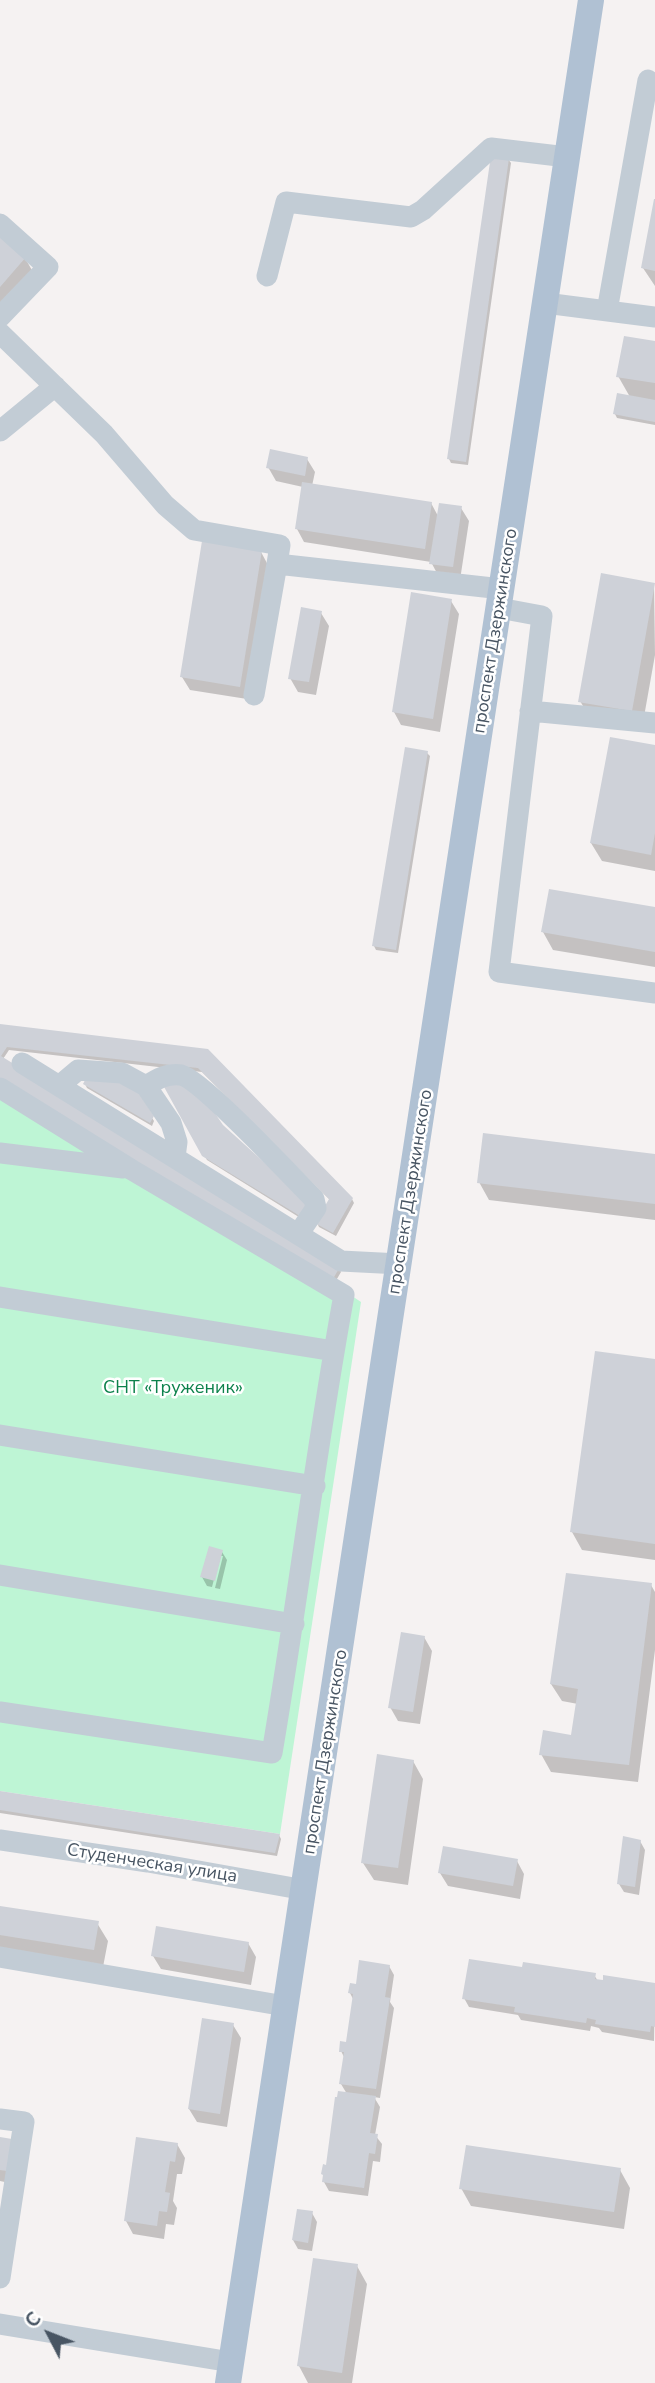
<!DOCTYPE html>
<meta charset="utf-8">
<style>
body{margin:0}
#map{position:relative;width:655px;height:2383px;overflow:hidden;background:#f5f2f2;font-family:"Nunito Sans",sans-serif}
canvas{display:block}
.north{position:absolute;left:14px;top:2299px;width:70px;height:70px;-webkit-text-stroke:5px #fff;paint-order:stroke;rotate:312deg;font-size:19px;font-weight:700;line-height:28px;text-align:center;color:#485563}
.north::after{content:'';display:block;margin:auto;width:24px;height:32px;background:#485563;clip-path:polygon(50% 0,100% 100%,50% 72%,0 100%)}
</style>
<div id="map">
<canvas width="655" height="2383"></canvas>
<div class="north">С</div>
</div>
<script>
const context = document.querySelector('canvas').getContext('2d');
context.lineJoin = 'round';
function fillPath(path, color) {
  context.fillStyle = color;
  context.fill(path, 'evenodd');
}
function trace(path, color, width, dash) {
  context.strokeStyle = color;
  context.lineWidth = width;
  context.lineCap = dash ? 'butt' : 'round';
  context.setLineDash(dash || []);
  context.stroke(path);
}
function drawText(font, color, halo, rows, align = 'center') {
  context.font = font + ' "Nunito Sans",sans-serif';
  context.lineWidth = 5;
  context.setLineDash([]);
  context.textBaseline = 'middle';
  context.strokeStyle = halo;
  context.fillStyle = color;
  for (const [text, x, y, turn = 0] of rows) {
    context.save();
    context.translate(x, y);
    context.rotate((+turn || 0) * Math.PI / 180);
    context.textAlign = isNaN(turn) ? turn : align;
    if (halo) context.strokeText(text, 0, 0);
    context.fillText(text, 0, 0);
    context.restore();
  }
}
const green = new Path2D(`
 M0 1078 331 1282 361 1302 280 1834 0 1791Z`);
const shadow = new Path2D(`
 M508 159 511 163 468 465 451 463 449 459Z
 M655 202V286L643 268Z
 M0 236 25 258 33 272 0 305Z
 M655 343V425L617 418 615 414 630 397 618 376Z
 M307 459 315 472 312 486 431 503 438 516 461 508 469 521 460 580 439 577 431 562 304 542 297 529 303 487 276 481 268 467Z
 M261 552 268 565 247 699 190 690 182 677Z
 M654 584 655 655 642 728 591 719 580 701Z
 M451 601 459 614 440 732 401 725 394 712Z
 M321 613 329 626 316 695 298 692 290 678Z
 M655 747V871L602 861 591 843Z
 M427 753 430 756 398 953 376 950 374 946Z
 M655 909V967L553 950 543 932Z
 M0 1026 207 1051 352 1199 354 1203 336 1236 319 1227 317 1223 330 1200 202 1072 9 1050 3 1059 339 1268 341 1272 334 1284 0 1079Z
 M128 1079 154 1121 152 1126 87 1088 85 1084Z
 M165 1086 221 1126 302 1219 207 1160Z
 M655 1156V1220L489 1200 479 1182Z
 M655 1361V1560L582 1550 572 1532Z
 M222 1552 227 1560 220 1589 215 1588 223 1556H220L212 1587 207 1586 202 1577Z
 M651 1585 655 1592V1650L638 1782 551 1772 541 1754 573 1738 578 1704 562 1701 551 1684Z
 M424 1637 432 1651 420 1724 398 1721 390 1707Z
 M413 1761 423 1779 408 1885 374 1880 363 1863Z
 M0 1792 279 1835 281 1839 277 1856 0 1813Z
 M640 1841 645 1850 639 1895 624 1892 619 1884Z
 M517 1861 524 1874 520 1899 448 1886 440 1873Z
 M0 1908 97 1923 108 1941 103 1967 0 1951Z
 M248 1943 256 1957 251 1985 161 1969 153 1956Z
 M389 1966 394 1975 390 2002 394 2008 380 2098 374 2097 380 2107 375 2135 382 2144 380 2162 373 2161 368 2196 329 2191 324 2182 347 2094 341 2084 345 2059 341 2051 348 2044 354 2001 350 1993 357 1985Z
 M523 1969 594 1975 598 1981 655 1985 654 2041 602 2032 599 2028 591 2026 590 2031 521 2020 518 2015 469 2007 464 1998Z
 M233 2025 241 2038 227 2127 197 2122 189 2109Z
 M0 2139 14 2184 0 2181Z
 M177 2144 185 2158 182 2174H177L173 2201 177 2208 174 2225 166 2224 164 2239 133 2234 126 2221Z
 M620 2170 630 2188 624 2229 471 2206 461 2188Z
 M312 2213 317 2222 312 2251 298 2249 293 2240Z
 M357 2266 367 2284 352 2383H308L299 2366Z`);
const building = new Path2D(`
 M491 155 509 158 466 462 447 459Z
 M654 199H655V271L641 268Z
 M0 234 26 257 0 287Z
 M624 336 655 341V383L616 377Z
 M617 393 655 400V422L613 414Z
 M270 449 308 457 305 476 266 468Z
 M302 482 432 502 425 549 295 529Z
 M439 503 462 506 453 567 429 564Z
 M202 541 262 550 240 687 180 677Z
 M601 573 655 583 632 711 578 702Z
 M411 592 452 599 433 719 392 712Z
 M301 607 322 611 309 682 288 679Z
 M610 737 655 745V833L651 855 590 843Z
 M405 747 428 751 396 950 372 946Z
 M549 889 655 907V952L541 932Z
 M0 1024 208 1049 353 1198 333 1233 315 1223 329 1199 198 1068 7 1047 1 1056 340 1267 331 1282 0 1078Z
 M88 1074 129 1078 154 1116 150 1123 83 1084Z
 M172 1077 199 1090 223 1125 308 1202 300 1216 202 1156 163 1085Z
 M483 1133 655 1154V1204L477 1183Z
 M595 1351 655 1359V1544L570 1532Z
 M209 1546 223 1550 215 1581 200 1577Z
 M566 1573 652 1583 629 1765 539 1755 543 1730 571 1735 578 1689 550 1684Z
 M401 1632 425 1636 413 1712 388 1708Z
 M377 1754 414 1760 398 1868 361 1863Z
 M0 1791 280 1834 275 1853 0 1810Z
 M623 1836 641 1840 635 1887 617 1884Z
 M443 1846 518 1859 513 1886 438 1873Z
 M0 1906 99 1921 94 1950 0 1935Z
 M156 1926 249 1942 244 1972 151 1956Z
 M469 1959 522 1967 523 1962 596 1973 595 1979 603 1980V1975L655 1983V2027L651 2026 650 2032 595 2024 596 2020 587 2018 586 2023 514 2012 515 2007 462 1999Z
 M359 1960 390 1965 385 1997 390 1998 376 2089 339 2084 344 2052H339L340 2041 346 2042 353 1994 348 1993 350 1983 356 1984Z
 M202 2018 234 2023 220 2114 188 2109Z
 M338 2091 376 2096 370 2133 378 2134 375 2154 369 2153 364 2188 322 2182 323 2175 321 2174 323 2164 326 2165 335 2097H337Z
 M0 2137 12 2139 7 2171 0 2170Z
 M136 2137 178 2143 175 2162 170 2161 165 2192 170 2193 167 2212 159 2211 157 2226 124 2221Z
 M466 2145 621 2168 614 2212 459 2189Z
 M297 2209 313 2211 308 2243 292 2240Z
 M313 2258 358 2264 342 2373 297 2366Z`);
const minor = new Path2D(`
 M0 224 48 267 0 317
 M267 276 286 202 411 217 423 210 491 148 567 157
 M545 303 655 317
 M607 311 648 80
 M0 333 104 434 165 505 194 530 280 545 277 564 502 589
 M0 431 55 386
 M499 608 542 616 499 972 655 993
 M254 695 277 564
 M530 711 655 723
 M22 1063 341 1261 400 1264
 M59 1086 78 1070 122 1073 146 1086 171 1123 177 1142 175 1157
 M146 1086C157 1079 167 1073 181 1075 202 1080 293 1178 314 1199L316 1208 299 1233
 M0 1088 132 1170 344 1295C316 1447 298 1600 272 1753L0 1712
 M0 1153 123 1168
 M0 1297 334 1351
 M0 1435 315 1486
 M0 1575 294 1624
 M0 1840 148 1862 305 1890
 M0 1957 285 2006
 M0 2119 24 2122 0 2278
 M0 2324 231 2362`);
const major = new Path2D(`
 M228 2383 591 0`);
const streetNames = [
 ["проспект Дзержинского",496,631,-81],
 ["проспект Дзержинского",411,1192,-81],
 ["проспект Дзержинского",326,1752,-81],
 ["Студенческая улица",152,1864,9]
];
const parkNames = [
 ["СНТ «Труженик»",173,1389]
];
fillPath(green, '#bef5d5');
fillPath(shadow, '#0003');
fillPath(building, '#ced1d8');
trace(minor, '#c2ccd5', 21);
trace(major, '#b0c1d3', 26);
drawText('18px', '#485563', '#fff', streetNames);
drawText('18px', '#0d824c', '#fff', parkNames);
</script>
